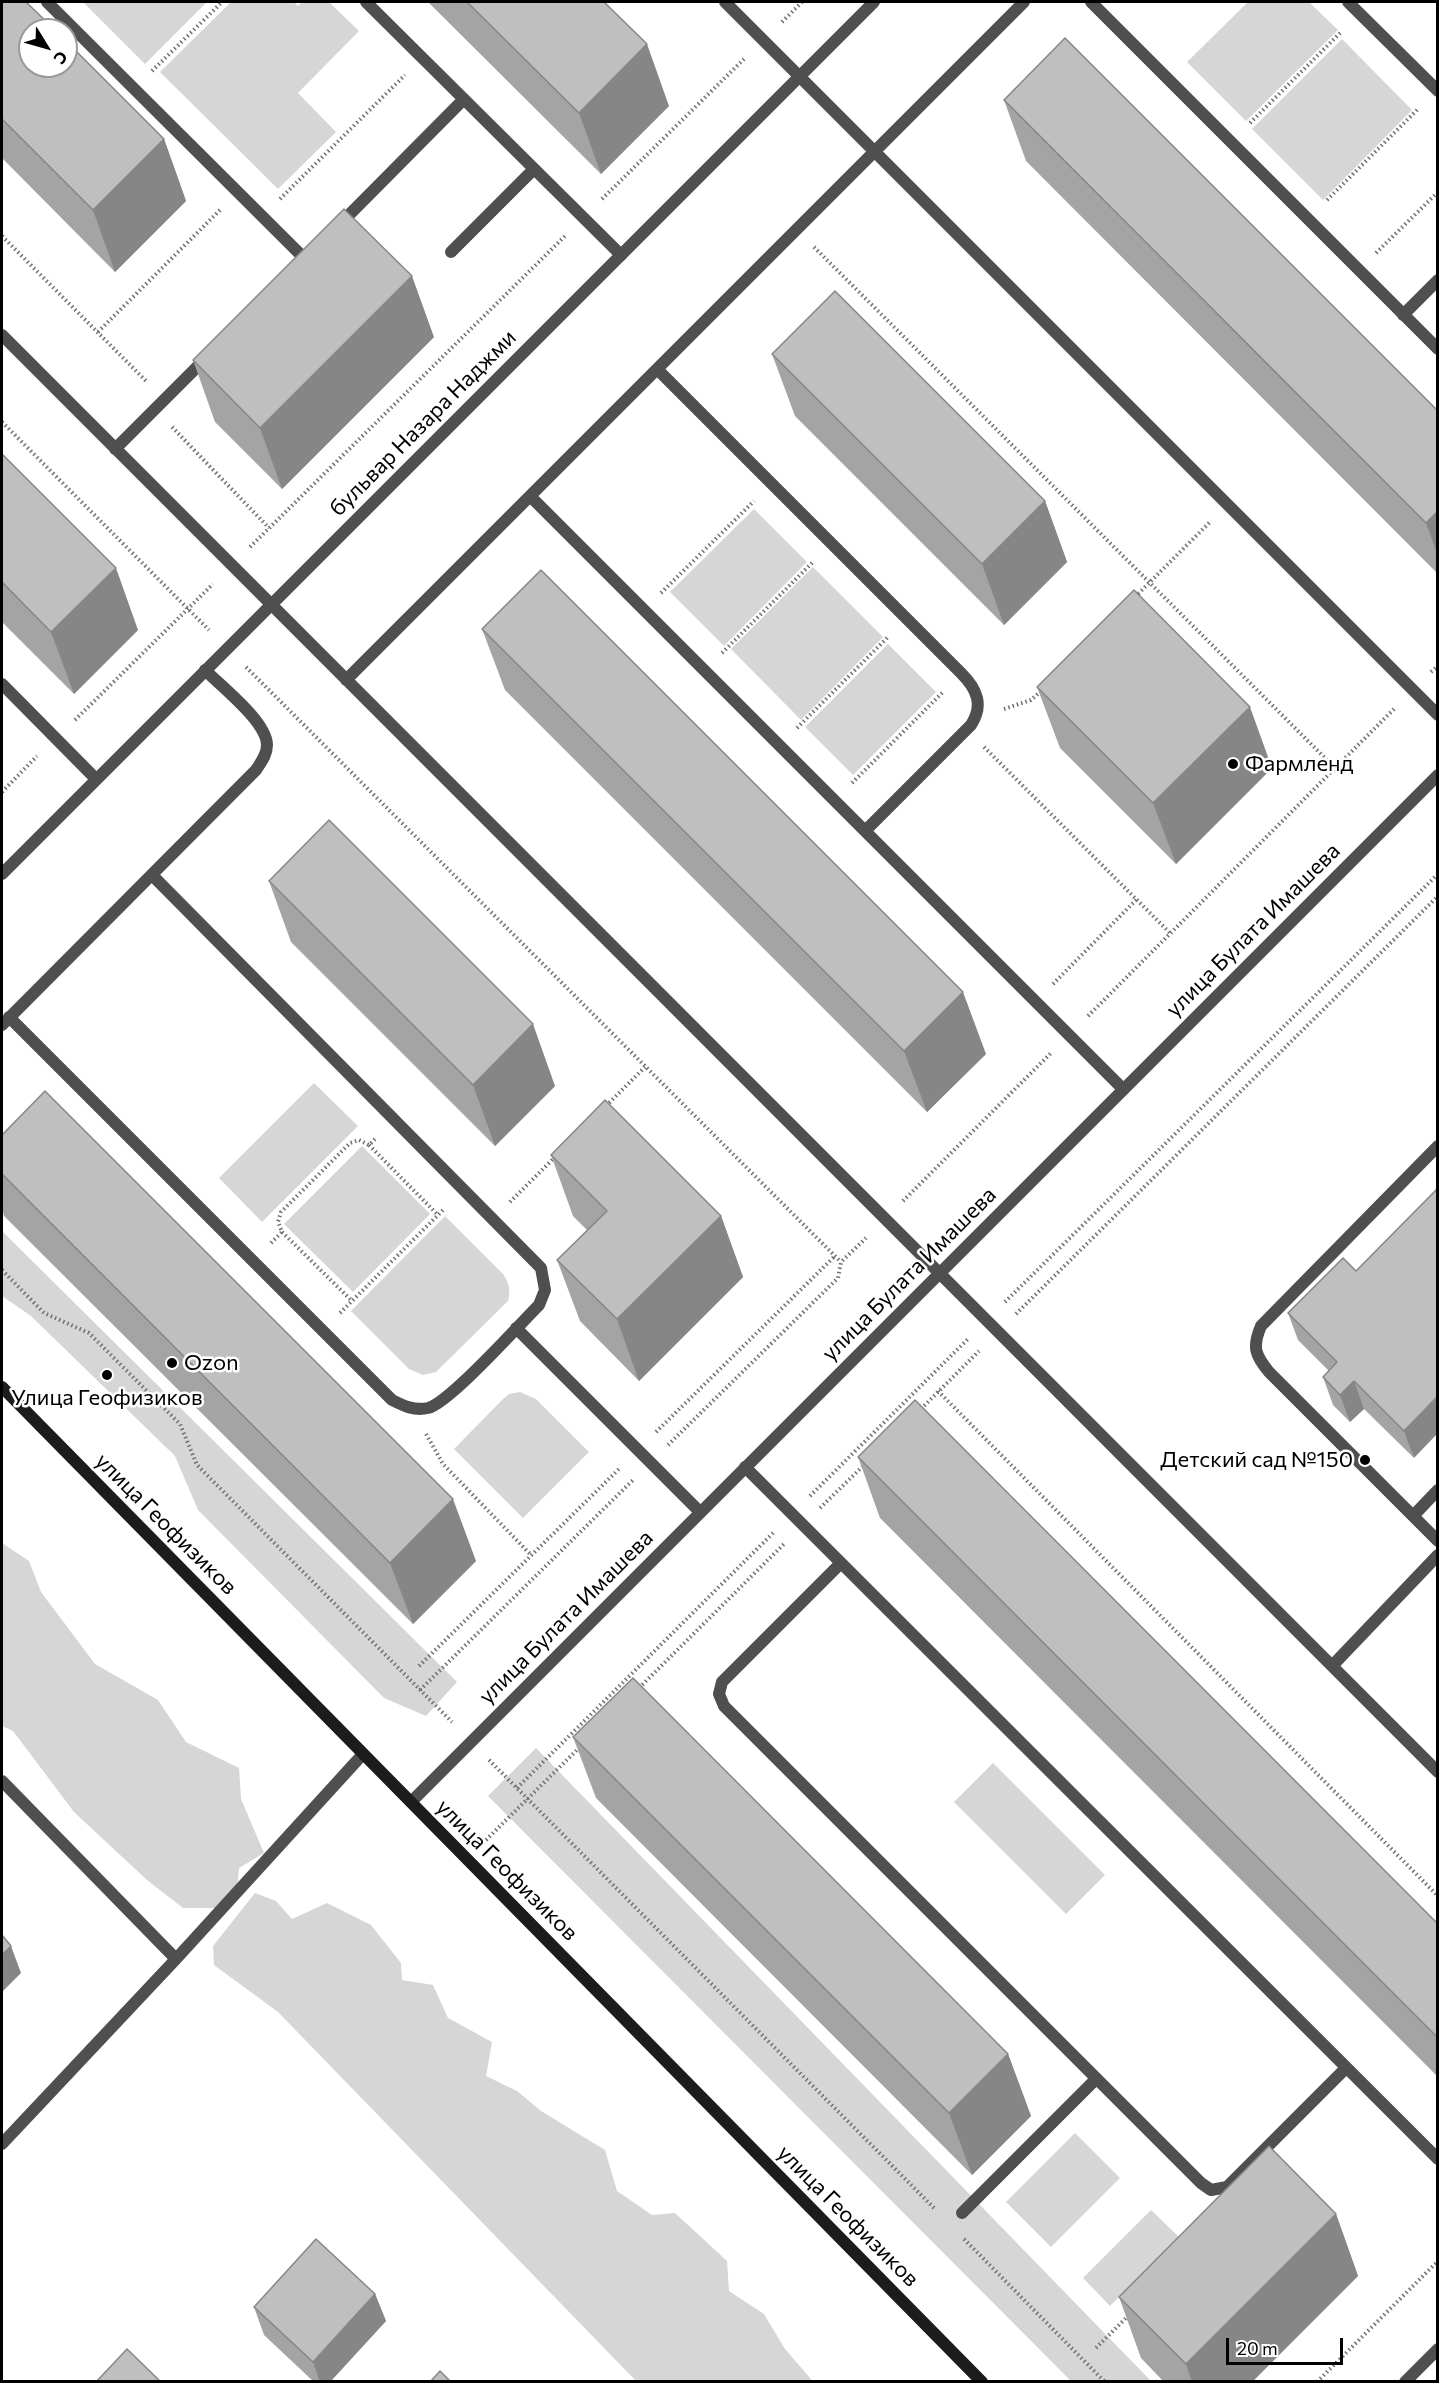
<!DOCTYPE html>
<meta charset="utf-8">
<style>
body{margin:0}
#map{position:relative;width:1439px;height:2383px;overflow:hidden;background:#fff;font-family:Commissioner,sans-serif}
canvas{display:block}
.frame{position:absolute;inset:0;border:3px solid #000;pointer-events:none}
.north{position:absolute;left:18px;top:18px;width:60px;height:60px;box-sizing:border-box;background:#fff;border:2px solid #999;border-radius:50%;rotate:127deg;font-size:16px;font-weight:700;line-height:24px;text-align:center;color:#000}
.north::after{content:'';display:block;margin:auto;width:21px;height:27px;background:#000;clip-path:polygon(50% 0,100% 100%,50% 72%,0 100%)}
.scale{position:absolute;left:1226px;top:2338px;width:117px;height:27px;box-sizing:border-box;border:3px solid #000;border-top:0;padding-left:8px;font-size:18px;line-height:21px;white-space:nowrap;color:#000;-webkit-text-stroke:4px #fff;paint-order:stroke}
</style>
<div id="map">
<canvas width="1439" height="2383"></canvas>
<div class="frame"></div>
<div class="north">С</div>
<div class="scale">20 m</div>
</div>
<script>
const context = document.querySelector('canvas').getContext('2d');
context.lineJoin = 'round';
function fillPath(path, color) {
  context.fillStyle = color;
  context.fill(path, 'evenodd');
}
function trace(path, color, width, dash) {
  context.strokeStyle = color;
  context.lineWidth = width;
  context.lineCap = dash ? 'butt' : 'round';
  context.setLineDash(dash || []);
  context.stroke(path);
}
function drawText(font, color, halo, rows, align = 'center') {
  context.font = font + ' Commissioner,sans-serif';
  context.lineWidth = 5;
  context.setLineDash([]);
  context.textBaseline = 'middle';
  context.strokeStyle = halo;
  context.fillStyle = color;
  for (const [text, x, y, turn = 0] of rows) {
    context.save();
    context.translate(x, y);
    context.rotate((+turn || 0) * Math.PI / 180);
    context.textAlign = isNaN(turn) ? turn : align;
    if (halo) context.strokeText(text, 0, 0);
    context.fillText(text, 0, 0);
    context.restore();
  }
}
const green = new Path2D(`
 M83 2H207L145 64Z
 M231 2H294L298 6 302 2H329L359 31 298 93 336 132 278 189 160 72Z
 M1248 2H1309L1338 30 1246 121 1187 62Z
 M1342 39 1412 110 1323 200 1252 129Z
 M754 509 807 562 724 646 670 592Z
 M813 567 883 637 801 720 731 649Z
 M888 644 936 692 853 775 805 727Z
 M314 1083 358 1126 262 1222 219 1178Z
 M362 1146 430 1214 353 1292 284 1224Z
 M445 1216 503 1274C509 1283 511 1290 508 1301L436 1372 423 1375 409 1369 351 1311Z
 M2 1231 457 1682 426 1716 384 1698 198 1510 175 1456 31 1316 2 1296Z
 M520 1392 536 1399 589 1452 523 1518 454 1449 503 1399 509 1394Z
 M2 1543 29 1561 41 1592 95 1664 158 1700 186 1742 239 1768 241 1799 264 1853 239 1868 237 1889 217 1908H183L147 1880 74 1812 13 1731 2 1726Z
 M536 1748 1151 2381H1071L488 1796Z
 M993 1763 1105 1875 1066 1914 954 1802Z
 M255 1893 276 1901 292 1919 327 1903 371 1925 401 1963 402 1980 433 1985 448 2018 492 2042 486 2076 517 2091 541 2111 605 2150 617 2191 652 2215 675 2213 727 2261 729 2291 764 2314 785 2349 811 2379V2381H636L278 2012 214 1965 213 1946Z
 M1075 2133 1120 2178 1051 2247 1006 2202Z
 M1151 2210 1179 2237 1110 2306 1083 2278Z`);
const path = new Path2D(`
 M782 22 802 2
 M152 71 222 2
 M1250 123 1342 31
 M280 199 405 75
 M602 199 744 59
 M1327 200 1419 108
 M2 236 146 381
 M814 247 1335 768
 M1376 253 1438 192
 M98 332 220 210
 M2 422 209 630
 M172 427 269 528
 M250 547 565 236
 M661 593 754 501
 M1135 597 1210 522
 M722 653 814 561
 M246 667 841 1262
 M1431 672 1438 666
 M1004 709 1031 700 1042 690
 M75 720 213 584
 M797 728 889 636
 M984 747 1170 933
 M852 783 944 691
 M2 792 37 756
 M1053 984 1137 899
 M1088 1016 1396 707
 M606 1106 645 1067
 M369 1145 438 1215
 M903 1201 1051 1053
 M510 1202 556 1156
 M282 1232 352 1301
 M271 1243 282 1232 278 1222 281 1212 350 1143 359 1140 369 1145 375 1139
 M2 1270 44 1313 89 1333 180 1424 197 1465 452 1722
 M1005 1302 1438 874
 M340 1313 445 1208
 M1016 1314 1438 896
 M938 1391 1438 1896
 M921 1409 979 1351
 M656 1432 835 1256
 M426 1434 443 1464 531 1555
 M668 1445 838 1278 841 1262 866 1238
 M810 1496 968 1339
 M820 1508 864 1465
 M419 1666 621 1467
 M639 1688 785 1543
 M420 1690 633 1480
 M489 1760 936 2210
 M517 1788 775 1531
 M486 1840 581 1746
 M964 2239 1105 2382
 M1096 2348 1128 2316
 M1317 2382 1438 2261`);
const lane = new Path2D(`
 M47 2 305 259
 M366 2 621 255
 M725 2 1438 715
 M1091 2 1438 349
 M1348 2 1438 91
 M338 226 464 99
 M451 252 534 169
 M1403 315 1438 280
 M2 335 1438 1772
 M657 369 961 673C977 689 984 705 971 725L865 831
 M115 449 207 357
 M530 496 1123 1089
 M346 680 1024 2
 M2 684 96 779
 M9 1017 392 1400C404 1406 414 1411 428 1408 449 1403 519 1325 539 1305L545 1290 541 1268 152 875
 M2 1025 256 770C261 762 267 755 267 745 267 722 222 687 205 670
 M1438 1146 1261 1326C1252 1347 1255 1355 1269 1372L1438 1541
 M516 1328 700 1512
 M745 1467 1438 2159
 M1414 1515 1438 1490
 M841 1563 722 1682 719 1694 724 1706 1201 2183 1211 2190 1227 2187 1346 2068
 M1332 1666 1438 1555
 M962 2213 1096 2079`);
const street = new Path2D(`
 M2 874 874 2
 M2 1781 176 1959
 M411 1802 1438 775
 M2 2144 176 1959 363 1754
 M1405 2382 1438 2349`);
const secondary = new Path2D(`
 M2 1387 982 2382`);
const wall = new Path2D(`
 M2 2 164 139 186 201 115 272 2 158Z
 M428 2H604L669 106 601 174Z
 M1004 100 1437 410V573L1026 161Z
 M434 337 282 489 215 422 193 360Z
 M772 354 1045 501 1067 562 1004 625 795 416Z
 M2 454 138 630 74 694 2 622Z
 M482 629 986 1054 927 1112 505 690Z
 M1037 687 1272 768 1176 864 1060 748Z
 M269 881 555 1086 495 1146 291 942Z
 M2 1135 476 1561 413 1624 4 1216 2 1208Z
 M551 1155 721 1216 743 1277 639 1381 580 1321 557 1260 587 1230 573 1216Z
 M1356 1271 1414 1458 1364 1409 1350 1422 1333 1405 1323 1377 1329 1371 1298 1340 1288 1313Z
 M858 1457 1437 1923V2076L880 1518Z
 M573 1737 1008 2054 1031 2116 972 2175 596 1798Z
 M1336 2214 1358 2276 1252 2382H1164L1141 2358 1119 2297Z
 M375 2294 386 2321 330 2382H314L264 2335 254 2307Z`);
const shadedWall = new Path2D(`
 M647 44 669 106 601 174 579 113Z
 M164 139 186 201 115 272 93 210Z
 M412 276 434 337 282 489 260 428Z
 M1045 501 1067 562 1004 625 982 564Z
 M1437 512V553L1426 523Z
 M116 568 138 630 74 694 51 632Z
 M1250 707 1272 768 1176 864 1153 803Z
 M963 992 986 1054 927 1112 904 1051Z
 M533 1024 555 1086 495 1146 473 1085Z
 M721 1216 743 1277 639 1381 617 1319Z
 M1354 1381 1364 1409 1350 1422 1340 1395Z
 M1437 1397V1434L1414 1458 1404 1431Z
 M453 1499 476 1561 413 1624 390 1563Z
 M11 1946 21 1973 2 1992V1955Z
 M1008 2054 1031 2116 972 2175 949 2113Z
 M1336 2214 1358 2276 1252 2382H1192L1186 2364Z
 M375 2294 386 2321 330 2382H320L313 2362Z`);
const building = new Path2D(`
 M2 2H26L55 30H30V66H66V41L164 139 93 210 2 119Z
 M467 2H604L647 44 579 113Z
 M1065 38 1437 410V512L1426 523 1004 100Z
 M344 209 412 276 260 428 193 360Z
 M835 291 1045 501 982 564 772 354Z
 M2 454 116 568 51 632 2 582Z
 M541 570 963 992 904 1051 482 629Z
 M1134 590 1250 707 1153 803 1037 687Z
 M329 820 533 1024 473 1085 269 881Z
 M45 1091 453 1499 390 1563 2 1174V1135Z
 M605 1100 721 1216 617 1319 557 1260 607 1211 551 1155Z
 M1437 1189V1397L1404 1431 1354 1381 1340 1395 1323 1377 1337 1362 1288 1313 1343 1258 1356 1271Z
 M915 1400 1437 1923V2037L858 1457Z
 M633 1678 1008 2054 949 2113 573 1737Z
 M2 1935 11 1946 2 1955Z
 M1269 2146 1336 2214 1186 2364 1119 2297Z
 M316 2239 375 2294 313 2362 254 2307Z
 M127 2349 161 2382H96Z
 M440 2371 451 2382H430Z`);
const markers = [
 [1233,764,6,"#000"],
 [172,1363,6,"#000"],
 [107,1375,6,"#000"],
 [1365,1460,6,"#000"]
];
const streetNames = [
 ["бульвар Назара Наджми",423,423,-45],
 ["улица Булата Имашева",1253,930,-45],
 ["улица Булата Имашева",909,1274,-45],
 ["улица Геофизиков",166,1524,45],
 ["улица Булата Имашева",566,1617,-45],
 ["улица Геофизиков",507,1870,45],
 ["улица Геофизиков",848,2216,45]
];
const poiNames = [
 ["Фармленд",1245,764],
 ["Ozon",184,1363],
 ["Улица Геофизиков",107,1398,"center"],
 ["Детский сад №150",1353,1460,"right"]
];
fillPath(green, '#d6d6d6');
trace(path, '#717171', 4, [1.5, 3]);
trace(lane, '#4f4f4f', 12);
trace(street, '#4f4f4f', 12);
trace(secondary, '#1c1c1c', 12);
fillPath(wall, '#a4a4a4');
fillPath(shadedWall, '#868686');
fillPath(building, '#bfbfbf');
trace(building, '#868686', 1.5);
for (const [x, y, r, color] of markers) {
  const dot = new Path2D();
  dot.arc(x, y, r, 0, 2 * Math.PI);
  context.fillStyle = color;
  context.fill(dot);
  trace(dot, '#fff', 2);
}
drawText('22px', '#000', '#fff', streetNames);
drawText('22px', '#000', '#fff', poiNames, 'left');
</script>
